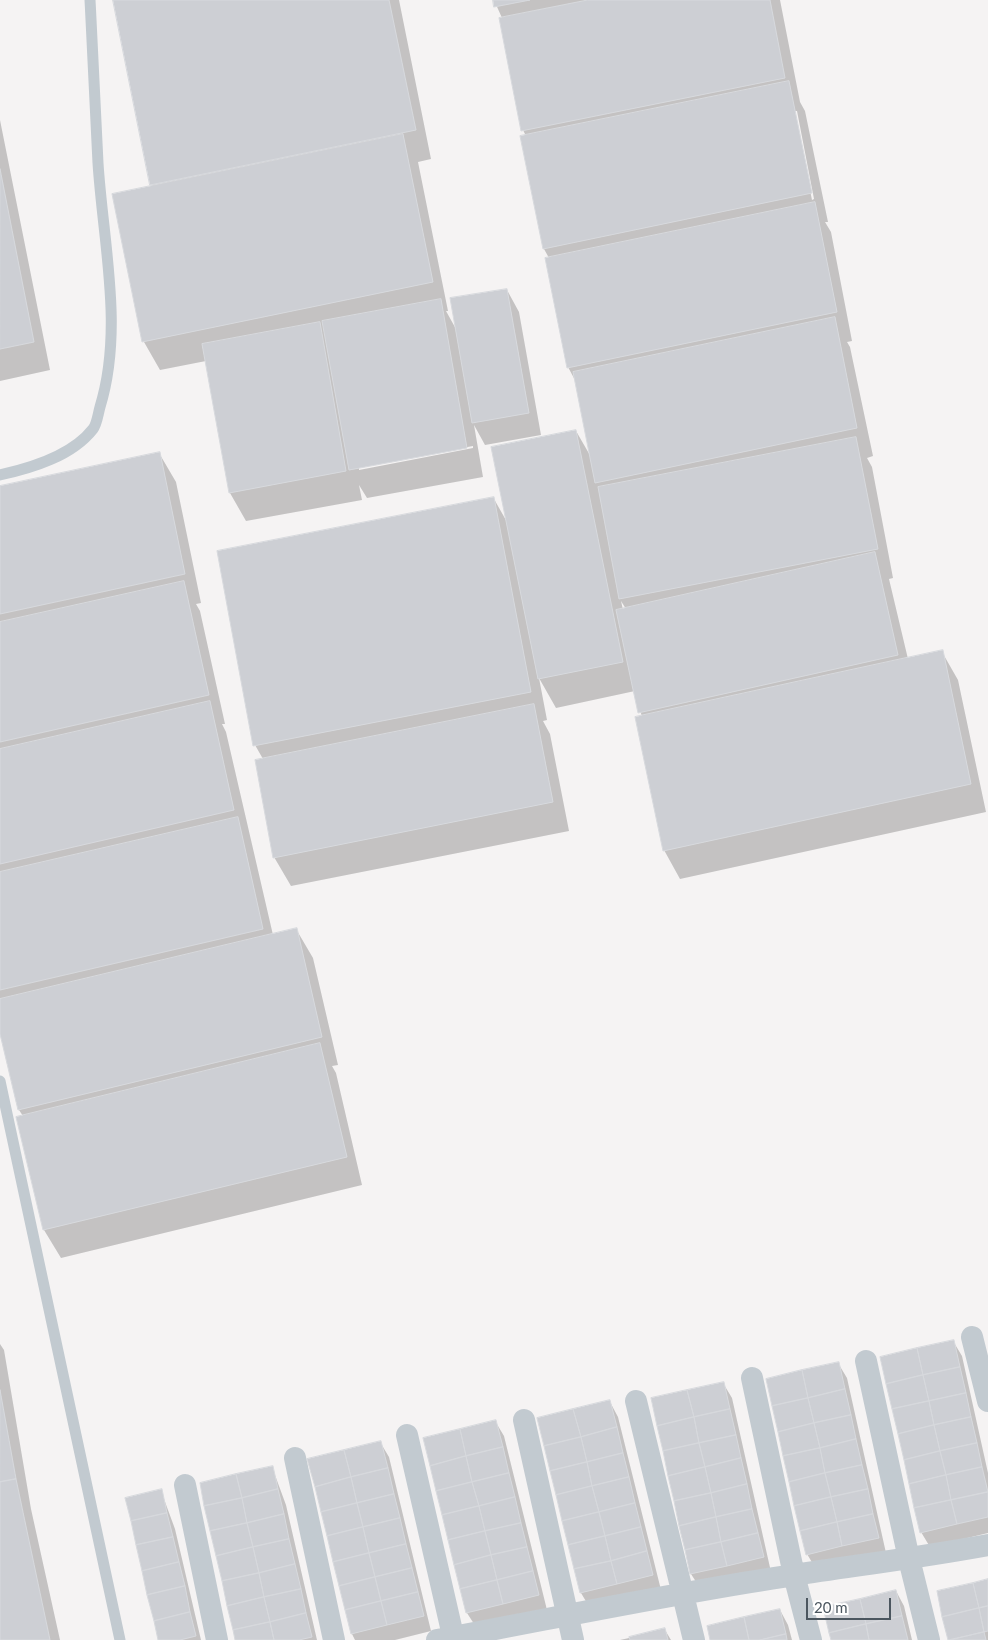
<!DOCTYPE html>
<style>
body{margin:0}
#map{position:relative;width:988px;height:1640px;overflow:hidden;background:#f5f3f3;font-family:Lato,sans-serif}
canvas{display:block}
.scale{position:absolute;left:806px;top:1598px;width:85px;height:22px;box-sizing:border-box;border:2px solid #4b565f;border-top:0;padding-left:6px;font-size:15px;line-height:18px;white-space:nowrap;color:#4b565f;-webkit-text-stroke:4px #fff;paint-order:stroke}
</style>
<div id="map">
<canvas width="988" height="1640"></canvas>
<div class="scale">20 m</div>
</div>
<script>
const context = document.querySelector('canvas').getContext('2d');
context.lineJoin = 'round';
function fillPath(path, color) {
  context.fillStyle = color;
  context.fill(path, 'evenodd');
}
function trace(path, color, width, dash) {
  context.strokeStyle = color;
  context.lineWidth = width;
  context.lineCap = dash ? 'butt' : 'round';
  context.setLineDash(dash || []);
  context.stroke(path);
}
const shadow = new Path2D(`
 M114 0H399L431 159 418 162 448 311H446L456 329 507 290 519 312 541 435 485 445 474 425 483 477 367 498 359 485 362 500 246 521 230 493 206 361 160 370 144 342 152 187ZM473 446V448L359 470V467Z
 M494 0H780L800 102 805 111 828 222H825L831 232 852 341 847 342 850 347 873 456 867 458 872 467 893 578 889 579 908 659 942 652 958 680 986 812 680 879 664 850 642 717 635 691 556 708 539 678 547 720 543 721 550 734 569 831 291 886 274 857 263 759 255 745 494 499 507 522 576 431 591 457 576 382 568 367 549 258 544 249 526 136 523 130 502 18ZM794 111H797L814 199 812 200ZM621 601 626 609 623 610Z
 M0 120 50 370 0 381Z
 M159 453 176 482 201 603 196 604 200 611 225 724H222L226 732 273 935 296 929 313 958 338 1065 332 1066 336 1073 362 1185 61 1258 44 1230 17 1117 23 1116 19 1110 0 1029V487Z
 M953 1341 962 1356 988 1473V1533L930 1547 921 1532Z
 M0 1344 4 1350 31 1509 60 1640H0Z
 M838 1363 847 1378 886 1553 816 1569 807 1554Z
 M723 1383 732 1398 771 1572 700 1588 691 1574Z
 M610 1402 618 1417 661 1590 590 1608 581 1593 538 1419Z
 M495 1421 504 1436 547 1610 476 1627 467 1613Z
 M380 1442 389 1457 431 1631 395 1640H355L352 1634Z
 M272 1467 286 1505 317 1640H236Z
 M161 1491 175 1529 201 1640H159Z
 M988 1580V1640H949L938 1592Z
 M896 1591 904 1606 912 1640H832Z
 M780 1610 788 1625 792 1640H711Z
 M665 1630 671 1640H620Z`);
const building = new Path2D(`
 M113 0H389L416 130 150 185Z
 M493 0H530L494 7Z
 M588 0H770L785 78 521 131 499 18Z
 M789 81 812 193 543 249 520 136Z
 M403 134 433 282 142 342 112 194Z
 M0 169 34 342 0 349Z
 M815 202 837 312 567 368 545 258Z
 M507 289 529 413 472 423 450 298Z
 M441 299 467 448 349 470 322 321Z
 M835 317 857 428 595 483 573 372Z
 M320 322 346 471 229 493 202 344Z
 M576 430 623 662 538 679 491 447Z
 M856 437 878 549 619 599 598 487Z
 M160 452 185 574 0 614V486Z
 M494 497 531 692 253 746 217 551Z
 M875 552 898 655 638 713 616 610Z
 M184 581 209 695 0 742V622Z
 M943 650 971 784 663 851 635 717Z
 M210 701 234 810 0 864V749Z
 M534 704 553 802 273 858 255 760Z
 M238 817 263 929 0 990V872Z
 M297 928 322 1037 18 1110 0 1034V999Z
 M320 1043 347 1157 43 1230 16 1117Z
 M954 1340 960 1367 923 1375 917 1348Z
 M917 1348 923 1375 886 1384 880 1357Z
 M839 1362 845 1389 808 1398 802 1370Z
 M960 1367 966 1393 929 1401 923 1375Z
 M802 1370 808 1398 772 1406 766 1379Z
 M923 1375 929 1401 892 1409 886 1384Z
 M724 1382 730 1409 694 1417 687 1390Z
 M845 1389 851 1415 814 1423 808 1398Z
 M0 1390 16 1479 0 1482Z
 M687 1390 694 1417 657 1426 651 1398Z
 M966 1393 971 1417 934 1425 929 1401Z
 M808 1398 814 1423 778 1432 772 1406Z
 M610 1400 617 1427 581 1437 573 1409Z
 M929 1401 934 1425 898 1434 892 1409Z
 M573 1409 581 1437 544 1446 537 1418Z
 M730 1409 736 1435 699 1443 694 1417Z
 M851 1415 856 1439 820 1448 814 1423Z
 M694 1417 699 1443 663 1451 657 1426Z
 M971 1417 977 1443 940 1451 934 1425Z
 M496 1420 503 1447 466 1456 460 1429Z
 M814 1423 820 1448 783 1456 778 1432Z
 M934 1425 940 1451 904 1460 898 1434Z
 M617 1427 623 1453 587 1462 581 1437Z
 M460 1429 466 1456 430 1466 423 1438Z
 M736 1435 741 1458 705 1467 699 1443Z
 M581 1437 587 1462 550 1471 544 1446Z
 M856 1439 862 1465 825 1473 820 1448Z
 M381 1441 388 1468 351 1477 344 1450Z
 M699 1443 705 1467 668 1476 663 1451Z
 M977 1443 982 1467 946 1475 940 1451Z
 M503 1447 509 1473 472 1482 466 1456Z
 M820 1448 825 1473 789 1482 783 1456Z
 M344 1450 351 1477 315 1487 307 1459Z
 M940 1451 946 1475 909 1484 904 1460Z
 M623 1453 629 1477 592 1486 587 1462Z
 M466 1456 472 1482 436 1491 430 1466Z
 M741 1458 747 1484 711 1493 705 1467Z
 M587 1462 592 1486 556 1495 550 1471Z
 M862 1465 868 1489 831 1497 825 1473Z
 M273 1466 278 1489 242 1498 236 1474Z
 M705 1467 711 1493 674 1501 668 1476Z
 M982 1467 988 1492 951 1500 946 1475Z
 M388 1468 394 1494 357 1503 351 1477Z
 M509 1473 515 1497 479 1506 472 1482Z
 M825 1473 831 1497 794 1506 789 1482Z
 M236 1474 242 1498 204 1506 200 1483Z
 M946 1475 951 1500 914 1508 909 1484Z
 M351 1477 357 1503 321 1512 315 1487Z
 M629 1477 635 1503 599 1512 592 1486Z
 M16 1479 50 1640H0V1482Z
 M472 1482 479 1506 442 1515 436 1491Z
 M747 1484 752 1509 716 1517 711 1493Z
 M592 1486 599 1512 562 1521 556 1495Z
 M162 1489 167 1513 131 1521 125 1498Z
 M278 1489 284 1514 247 1523 242 1498Z
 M868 1489 873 1514 837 1522 831 1497Z
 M988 1492V1517L957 1524 951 1500Z
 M711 1493 716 1517 679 1526 674 1501Z
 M394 1494 400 1518 363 1527 357 1503Z
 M515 1497 521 1523 485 1531 479 1506Z
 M831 1497 837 1522 800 1531 794 1506Z
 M242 1498 247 1523 210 1531 204 1506Z
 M951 1500 957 1524 920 1533 914 1508Z
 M357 1503 363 1527 327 1536 321 1512Z
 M635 1503 641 1527 605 1536 599 1512Z
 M479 1506 485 1531 448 1540 442 1515Z
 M752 1509 758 1533 721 1542 716 1517Z
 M599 1512 605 1536 568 1545 562 1521Z
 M167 1513 173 1537 136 1545 131 1521Z
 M284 1514 289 1539 253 1547 247 1523Z
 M873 1514 879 1538 842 1546 837 1522Z
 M716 1517 721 1542 685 1550 679 1526Z
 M400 1518 406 1544 369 1553 363 1527Z
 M837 1522 842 1546 806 1555 800 1531Z
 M247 1523 253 1547 216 1556 210 1531Z
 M521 1523 527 1547 491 1555 485 1531Z
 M363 1527 369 1553 333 1562 327 1536Z
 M641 1527 647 1551 611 1561 605 1536Z
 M485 1531 491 1555 454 1565 448 1540Z
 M758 1533 764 1557 727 1566 721 1542Z
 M605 1536 611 1561 574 1569 568 1545Z
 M173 1537 179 1562 142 1571 136 1545Z
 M289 1539 295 1564 259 1573 253 1547Z
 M721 1542 727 1566 690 1574 685 1550Z
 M406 1544 412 1568 375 1577 369 1553Z
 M253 1547 259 1573 222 1581 216 1556Z
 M527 1547 533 1571 497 1580 491 1555Z
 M647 1551 653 1575 617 1584 611 1561Z
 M369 1553 375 1577 339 1586 333 1562Z
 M491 1555 497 1580 460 1589 454 1565Z
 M611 1561 617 1584 580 1593 574 1569Z
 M179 1562 185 1586 147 1595 142 1571Z
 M295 1564 301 1589 264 1597 259 1573Z
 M412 1568 418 1592 381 1601 375 1577Z
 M533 1571 539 1595 503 1604 497 1580Z
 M259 1573 264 1597 227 1606 222 1581Z
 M375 1577 381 1601 345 1610 339 1586Z
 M988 1579V1606L979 1608 973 1583Z
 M497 1580 503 1604 466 1613 460 1589Z
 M973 1583 979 1608 942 1617 937 1591Z
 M185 1586 190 1612 154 1621 147 1595Z
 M301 1589 306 1613 270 1622 264 1597Z
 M896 1590 902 1616 866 1624 860 1599Z
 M418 1592 424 1616 387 1625 381 1601Z
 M264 1597 270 1622 233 1630 227 1606Z
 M860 1599 866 1624 829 1633 823 1607Z
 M381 1601 387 1625 351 1634 345 1610Z
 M988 1606V1631L984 1632 979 1608Z
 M979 1608 984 1632 948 1640 942 1617Z
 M780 1609 786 1634 760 1640H749L744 1617Z
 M190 1612 196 1636 180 1640H158L154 1621Z
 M306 1613 312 1637 299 1640H274L270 1622Z
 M902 1616 908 1640H869L866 1624Z
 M744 1617 749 1640H710L707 1626Z
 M270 1622 274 1640H235L233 1630Z
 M866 1624 869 1640H831L829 1633Z
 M665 1628 668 1640H630L629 1637Z
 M984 1632 986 1640H951Z
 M786 1634 787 1640H760Z`);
const lane = new Path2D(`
 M0 475C32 468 72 456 93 429 97 424 98 414 100 407 124 329 103 243 98 163 95 108 93 54 90 0
 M0 1081 120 1640`);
const street = new Path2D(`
 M972 1337 988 1401
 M866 1361 909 1559 929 1640
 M752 1378 794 1575 811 1640
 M636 1401 694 1640
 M524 1420 573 1640
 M407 1435 454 1640
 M295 1458 334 1640
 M185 1485 217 1640
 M437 1640C556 1618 674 1593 794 1575 859 1565 923 1557 988 1545`);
fillPath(shadow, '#0003');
fillPath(building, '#cdcfd4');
trace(building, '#d7d9dd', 1);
trace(lane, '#c2cad0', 11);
trace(street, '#c2cad0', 22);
</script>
